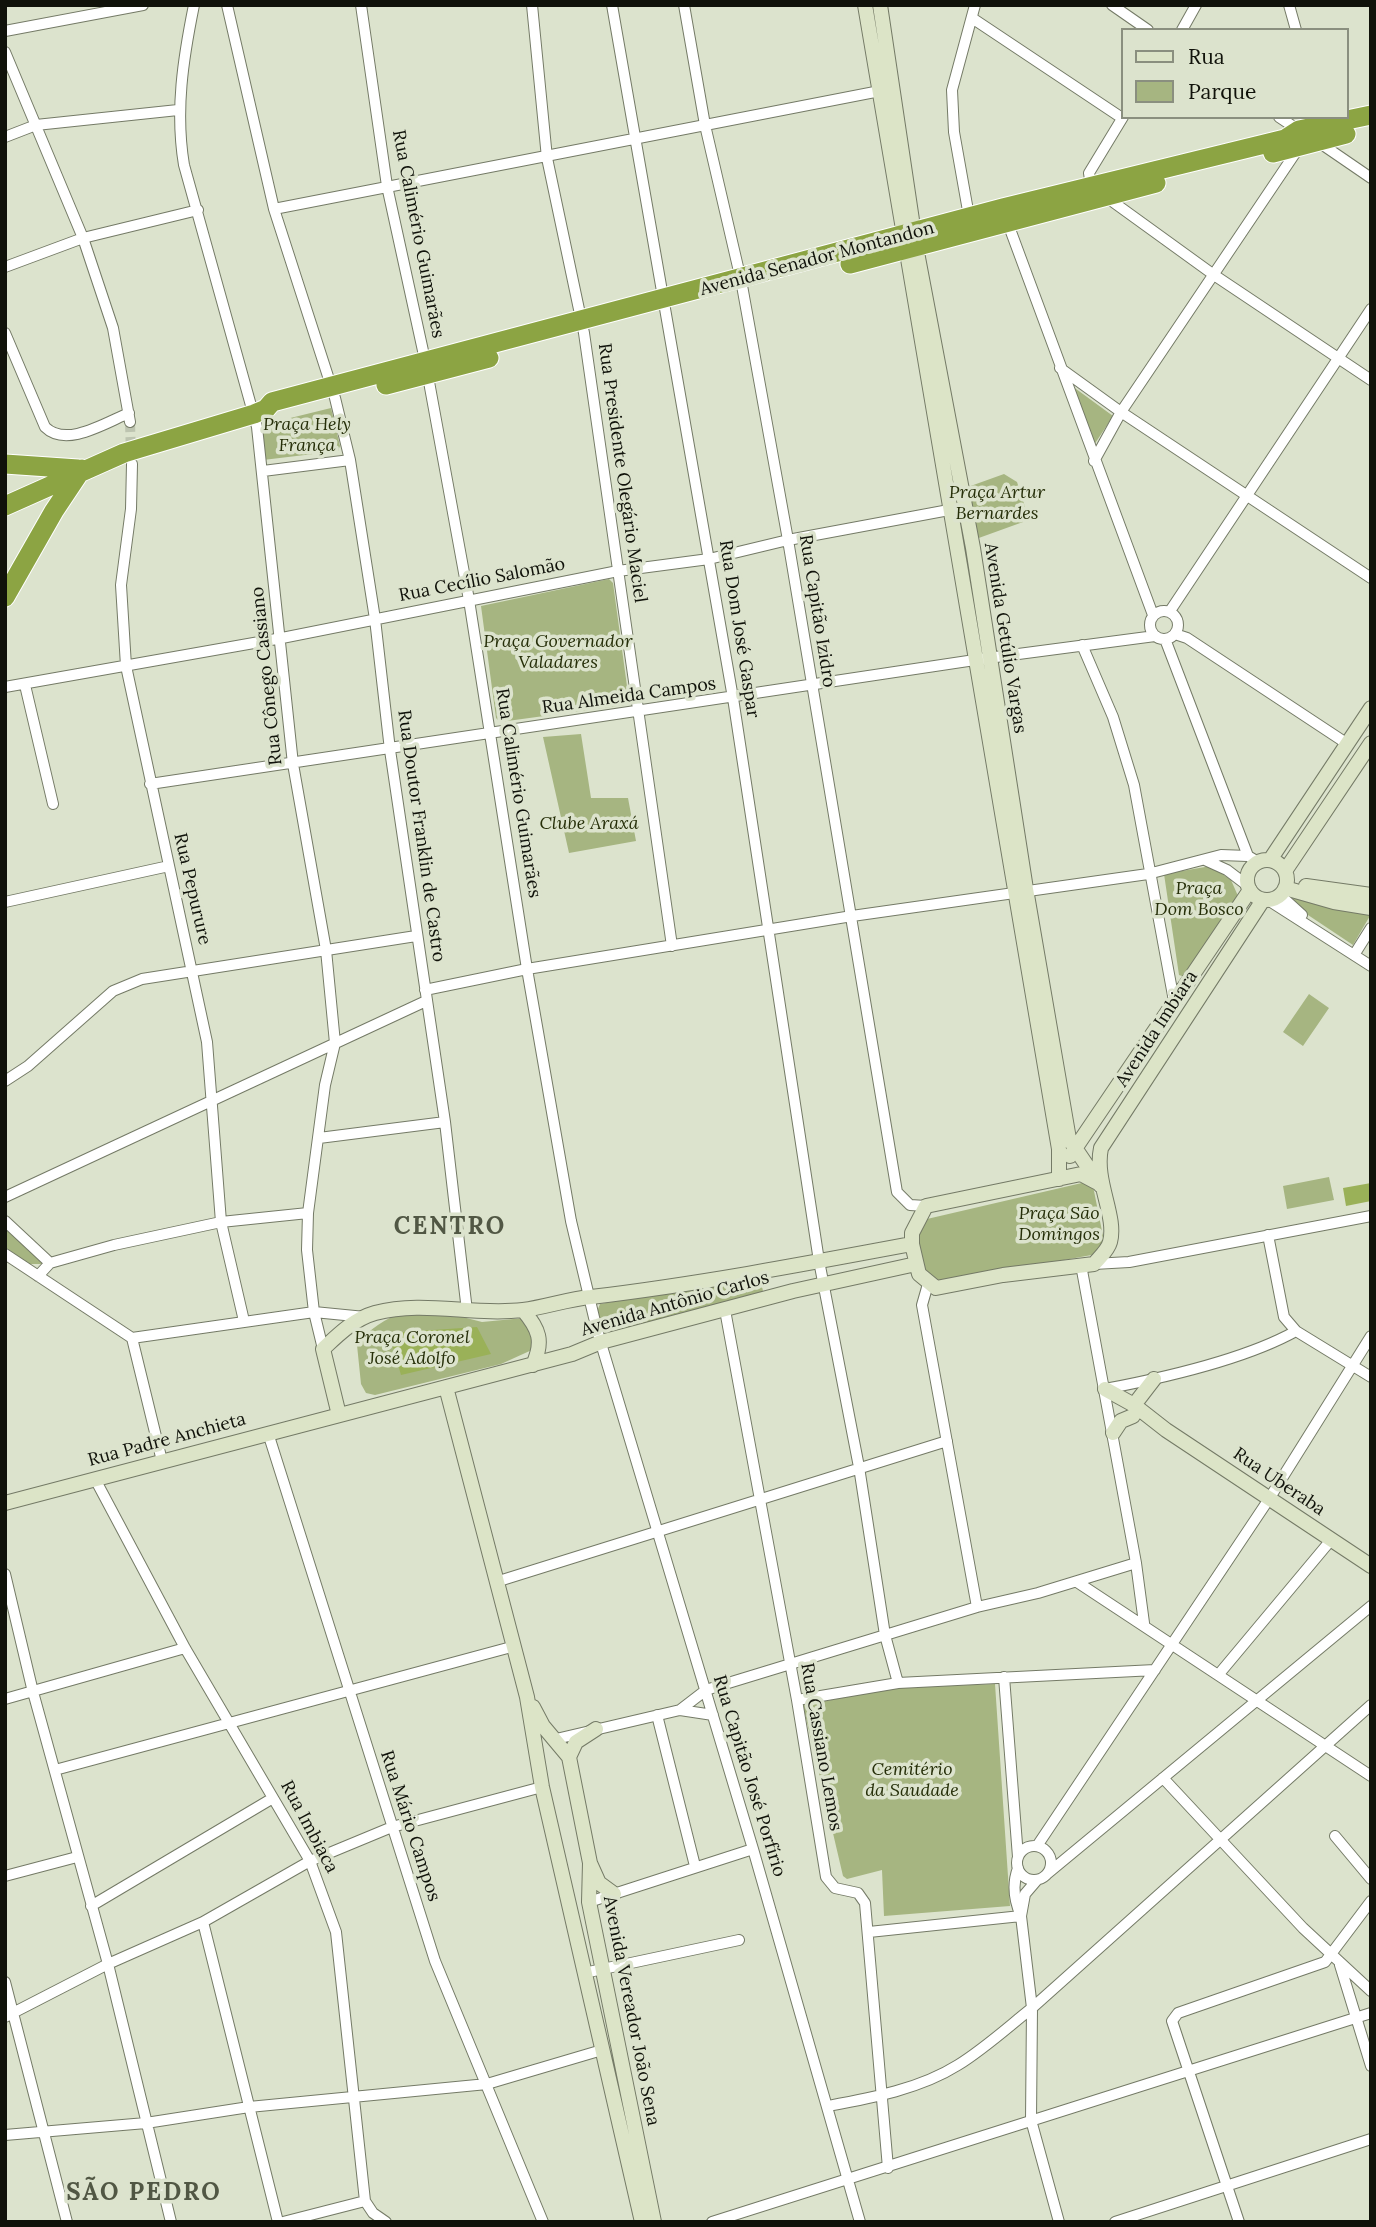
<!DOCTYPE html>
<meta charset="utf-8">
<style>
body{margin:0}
#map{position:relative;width:1376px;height:2227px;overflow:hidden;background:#dce3cd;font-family:Lora,serif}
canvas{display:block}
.frame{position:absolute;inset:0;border:7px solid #10120a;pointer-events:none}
.legend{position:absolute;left:1121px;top:28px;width:228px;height:91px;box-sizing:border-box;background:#dce3cd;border:2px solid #8a8f7f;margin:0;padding:9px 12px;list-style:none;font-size:21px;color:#10120a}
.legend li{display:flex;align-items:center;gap:14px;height:35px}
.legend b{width:35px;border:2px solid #8a8f7f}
</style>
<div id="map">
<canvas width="1376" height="2227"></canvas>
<div class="frame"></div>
<ul class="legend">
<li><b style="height:9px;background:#dce4c7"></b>Rua</li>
<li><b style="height:19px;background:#a6b581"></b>Parque</li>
</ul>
</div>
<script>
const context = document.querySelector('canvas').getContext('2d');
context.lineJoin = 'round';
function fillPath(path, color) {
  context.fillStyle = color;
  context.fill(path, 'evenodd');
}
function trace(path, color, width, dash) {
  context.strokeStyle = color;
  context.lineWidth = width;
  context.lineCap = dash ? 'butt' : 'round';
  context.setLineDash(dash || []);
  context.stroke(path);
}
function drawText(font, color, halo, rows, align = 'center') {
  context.font = font + ' Lora,serif';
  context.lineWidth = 7;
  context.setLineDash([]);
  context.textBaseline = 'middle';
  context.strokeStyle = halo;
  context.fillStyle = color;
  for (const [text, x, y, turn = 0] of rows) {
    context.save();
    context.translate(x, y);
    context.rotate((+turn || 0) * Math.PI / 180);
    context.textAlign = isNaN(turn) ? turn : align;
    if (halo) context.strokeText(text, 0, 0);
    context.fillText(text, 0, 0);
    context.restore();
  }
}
const green = new Path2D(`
 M1072 386 1113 416 1094 445Z
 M331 408 340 446 338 451 263 460 262 425Z
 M1004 474 1017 482 1027 513 1023 522 976 539 965 488Z
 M609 579 613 583 629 701 625 705 500 722 496 718 481 606Z
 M581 734 591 798H628L636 841 569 853 543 737Z
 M1211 866 1231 880 1238 896 1185 977 1179 975 1164 874Z
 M1292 898 1371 914 1353 945 1305 913Z
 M1309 994 1329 1008 1303 1046 1283 1032Z
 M1329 1177 1334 1200 1287 1209 1283 1186Z
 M1086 1182 1093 1186 1104 1241 1097 1254 944 1282 926 1276 917 1234 927 1219Z
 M5 1226 40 1259 42 1264H29L5 1247Z
 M760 1277 764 1296 609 1339 603 1333 596 1314 600 1304Z
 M405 1311H439L482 1322 524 1318 531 1323 534 1349 501 1364 375 1395 366 1393 361 1384 357 1345C369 1328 386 1319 405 1311Z
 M995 1684 1010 1906 884 1916 882 1870 847 1879 843 1876 803 1705 897 1688Z`);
const water = new Path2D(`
 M1371 1183V1201L1346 1206 1343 1188Z
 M477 1327 491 1354 401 1375 389 1333Z`);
const streetTunnel = new Path2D(`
 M130 422 131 455`);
const street = new Path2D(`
 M194 5C183 59 175 111 184 165L257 427 293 764 326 950 335 1043 325 1085 308 1213 307 1250 314 1312 323 1349
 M227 5 274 209 335 398 350 460 375 619 390 750 445 1122 467 1311
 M361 5 387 186 425 360 469 600 527 969 571 1221 597 1330 753 1849 860 2222
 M532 5 547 158 584 333 672 946
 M612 5 733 698 819 1261 859 1467 885 1635 898 1683
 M684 5 705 125 741 280 788 540 897 1192 910 1205 926 1206
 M1112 5 1148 30
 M1289 5 1296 30
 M972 18 1122 118
 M1182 30 1196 5
 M5 31 143 5
 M5 52 83 238 113 328 130 422
 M1123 117 1089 173 1091 186 1214 275 1371 380
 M1279 117 1300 131
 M5 137 36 125 178 110
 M1317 141 1371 178
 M274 209 885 90
 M1007 221 1153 615
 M970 222 954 132 952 90 975 5
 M5 267 83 238 198 210
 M5 333 45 427C66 448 105 423 129 413
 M1060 368 1121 412 1371 578
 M1094 461 1121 412 1300 146
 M132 464 131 509 121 585 126 666 207 1042 221 1222 244 1321
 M263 471 350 460
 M1150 625a14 14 0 1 1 28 0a14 14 0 1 1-28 0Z
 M1170 611 1371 309
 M1175 634 1187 638 1346 743
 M1165 639 1248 856
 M1082 645 1113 717 1134 785 1174 1001
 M25 685 53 804
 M5 687 282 638 618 571 709 559 788 540 965 507
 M150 784 988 658 1155 636
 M1205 860 1227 870 1248 886
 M1280 895 1302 915
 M1268 900 1371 966
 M5 902 169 866
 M1354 955 1371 928
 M425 990 527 969 852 916 1148 874 1221 855 1248 856 1258 862
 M5 1081 28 1066 113 991 142 979 416 936
 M319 1138 445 1122
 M5 1197 426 1001
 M5 1221 50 1263
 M1268 1235 1284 1317 1296 1331 1371 1377
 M5 1254 132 1338 314 1312 365 1317
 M1094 1264 1129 1262 1371 1216
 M1081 1265 1136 1563 1144 1623
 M38 1276 50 1263 114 1245 221 1222 308 1213
 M928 1284 922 1305 977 1607
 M725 1310 797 1700 826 1877 835 1888 858 1893 865 1903 888 2168
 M132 1338 162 1461
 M1105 1389C1163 1378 1244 1360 1296 1331
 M268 1433 435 1961 543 2222
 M95 1479 185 1648 310 1861 336 1932 365 2201 373 2213 386 2222
 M5 1574 33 1692 108 1964 171 2222
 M499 1581 947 1441
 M1077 1582 1371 1776
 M1219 1674 1331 1540
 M1004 1677 1018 1857
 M5 1699 185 1648
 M797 1700 898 1683 1155 1670
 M680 1710 706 1690 725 1684 977 1607 1038 1593 1136 1563
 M657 1715 695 1866
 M556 1739 680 1710 713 1715
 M55 1770 515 1646
 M1163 1778 1303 1928 1371 1991
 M1335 1836 1371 1879
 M1037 1846 1269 1499 1371 1336
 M1017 1863a17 17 0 1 1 34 0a17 17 0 1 1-34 0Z
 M1018 1868C1012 1884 1014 1900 1021 1916L1032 2008 1031 2120 1059 2222
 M1047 1874 1371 1606
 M5 1876 77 1857
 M589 1902 753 1849
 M91 1906 273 1798
 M1021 1916 1025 1894 1037 1880
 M203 1922 278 2222
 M869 1932 1021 1916
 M1340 1965 1371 2066
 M584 1973 739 1940
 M5 1982 67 2222
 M5 2017 108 1964 203 1922 310 1861 392 1827 542 1787
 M828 2106C871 2098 920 2089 958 2065 984 2049 1008 2027 1032 2008L1371 1705
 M5 2135 146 2123 249 2107 487 2084 602 2050
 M283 2222 365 2201
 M712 2222 1371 2013
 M1115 2222 1371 2139
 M1239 2222 1172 2021 1178 2013 1325 1962 1371 1901`);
const secondary = new Path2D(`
 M865 5 1059 1149V1179
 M880 5 916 247 973 548 1026 889 1069 1139 1100 1185
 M1270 860 1371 708
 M1247 880a20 20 0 1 1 40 0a20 20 0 1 1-40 0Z
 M1285 871 1371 743
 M1306 886 1371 895
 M1285 888 1334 902 1371 908
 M1070 1156 1250 890
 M1096 1182 1081 1174 926 1206 912 1233V1244L919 1274 936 1288 1003 1275 1094 1264C1100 1257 1108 1250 1110 1242 1117 1216 1094 1181 1101 1148L1263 900
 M523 1310C539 1329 544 1341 533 1365
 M446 1387 527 1697 542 1787 642 2222
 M1105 1389 1134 1405 1166 1430 1371 1566
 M1134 1405 1154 1379
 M339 1415 323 1349C339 1334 354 1319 375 1313 424 1300 473 1316 523 1310 546 1307 568 1299 591 1297 699 1284 805 1264 912 1244
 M1113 1433 1121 1421 1133 1416
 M5 1503 572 1354 601 1342 793 1291 916 1264
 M533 1707 543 1726 569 1757 590 1863 589 1902 654 2222
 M569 1757 576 1742 596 1729
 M590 1863 599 1883 614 1894`);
const highway = new Path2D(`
 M1273 153 1346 134
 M850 264 1156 183
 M386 385 489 358
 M5 464 78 469
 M5 506 124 453 254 414 266 409 272 402 1003 208 1285 139 1299 130 1371 115
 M5 597 54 511 82 469`);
const streetNames = [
 ["Rua Calimério Guimarães",418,234,79],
 ["Avenida Senador Montandon",817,259,-15],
 ["Rua Presidente Olegário Maciel",622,473,82],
 ["Rua Cecílio Salomão",482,580,-11],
 ["Rua Capitão Izidro",817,611,81],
 ["Rua Dom José Gaspar",739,629,81],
 ["Avenida Getúlio Vargas",1005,638,81],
 ["Rua Cônego Cassiano",267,676,-96],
 ["Rua Almeida Campos",629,696,-8],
 ["Rua Calimério Guimarães",518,793,81],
 ["Rua Doutor Franklin de Castro",421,836,82],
 ["Rua Pepurure",192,889,77],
 ["Avenida Imbiara",1157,1029,-57],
 ["Avenida Antônio Carlos",675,1304,-16],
 ["Rua Padre Anchieta",167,1440,-15],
 ["Rua Uberaba",1279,1482,34],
 ["Rua Cassiano Lemos",821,1747,80],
 ["Rua Capitão José Porfírio",749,1776,73],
 ["Rua Mário Campos",410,1826,72],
 ["Rua Imbiaca",309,1827,62],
 ["Avenida Vereador João Sena",631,2011,79]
];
const parkNames = [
 ["Praça Hely",307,425],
 ["França",307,446],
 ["Praça Artur",997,493],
 ["Bernardes",997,514],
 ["Praça Governador",558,642],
 ["Valadares",558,663],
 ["Clube Araxá",589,824],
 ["Praça",1199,889],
 ["Dom Bosco",1199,910],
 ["Praça São",1059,1214],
 ["Domingos",1059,1235],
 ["Praça Coronel",412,1338],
 ["José Adolfo",412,1359],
 ["Cemitério",912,1770],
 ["da Saudade",912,1791]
];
const districtNames = [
 ["CENTRO",450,1227],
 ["SÃO PEDRO",144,2193]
];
fillPath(green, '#a6b581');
fillPath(water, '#9ab158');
trace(streetTunnel, '#bdc4b0', 10, [10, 5]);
trace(street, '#747a66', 12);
trace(secondary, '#747a66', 16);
trace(highway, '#fff', 21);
trace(street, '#fff', 10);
trace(secondary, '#dce4c7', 14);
trace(highway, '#8ca443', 19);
drawText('18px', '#10120a', '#dce3cd', streetNames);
drawText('italic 18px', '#262f09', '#dce3cd', parkNames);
context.letterSpacing = '2px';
drawText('bold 24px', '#515744', '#dce3cd', districtNames);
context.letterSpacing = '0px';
</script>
